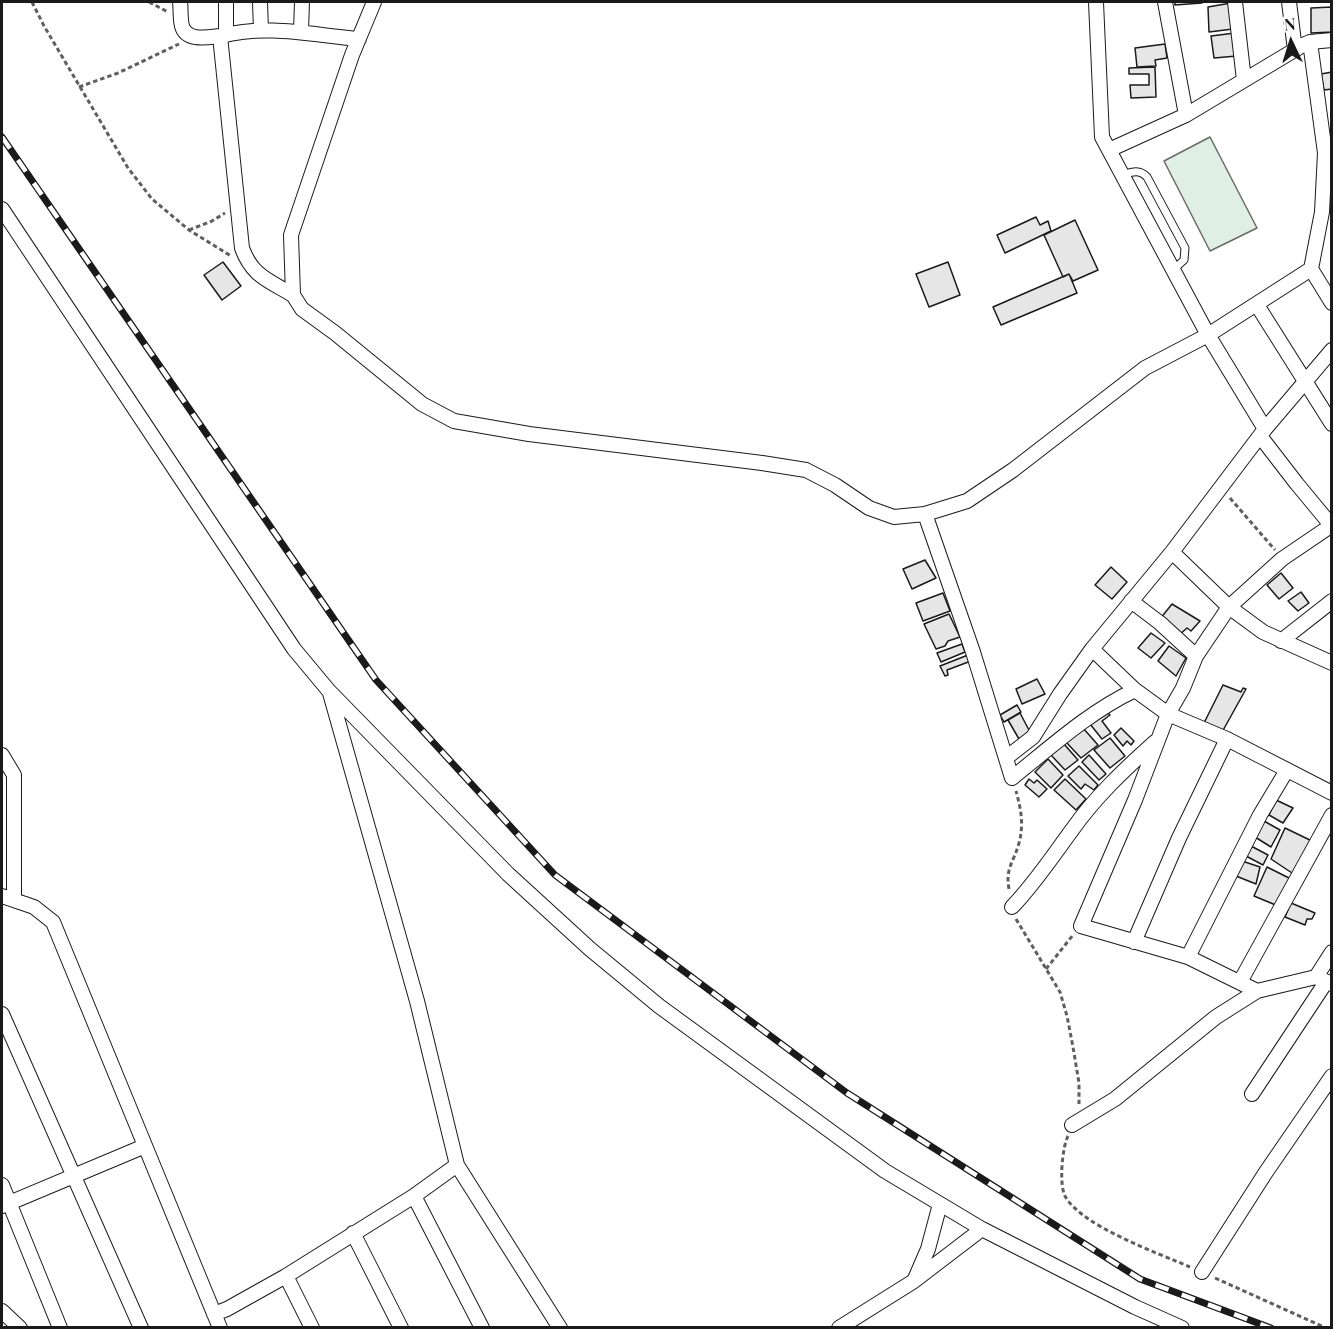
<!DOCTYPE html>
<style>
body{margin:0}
#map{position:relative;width:1333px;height:1329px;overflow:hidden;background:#fff;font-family:"Playfair Display",serif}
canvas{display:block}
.frame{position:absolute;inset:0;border:3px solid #1a1a1a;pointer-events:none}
.north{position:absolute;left:1261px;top:12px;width:60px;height:60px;-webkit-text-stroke:4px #fff;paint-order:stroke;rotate:356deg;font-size:16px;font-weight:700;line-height:24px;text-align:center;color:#1a1a1a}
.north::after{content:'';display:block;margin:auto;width:21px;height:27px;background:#1a1a1a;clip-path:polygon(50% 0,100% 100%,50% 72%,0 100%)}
</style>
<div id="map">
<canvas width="1333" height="1329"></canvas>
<div class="frame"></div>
<div class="north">N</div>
</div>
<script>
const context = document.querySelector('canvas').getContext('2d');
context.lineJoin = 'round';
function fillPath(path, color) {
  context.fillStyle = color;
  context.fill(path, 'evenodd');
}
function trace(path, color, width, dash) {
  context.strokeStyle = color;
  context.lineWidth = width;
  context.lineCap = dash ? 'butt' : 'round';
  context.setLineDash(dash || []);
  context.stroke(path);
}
const green = new Path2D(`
 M1210 137 1257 228 1210 251 1164 161Z`);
const building = new Path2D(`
 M1175 2H1202V3L1175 5Z
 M1231 3 1233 29 1209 32 1208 7Z
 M1332 7V32L1311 33V8Z
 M1235 33 1237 56 1214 58 1211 36Z
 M1165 44 1167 58 1155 60 1156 66 1137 67 1135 48Z
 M1155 67 1156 97 1131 98 1130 85H1149V74H1129V68Z
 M1332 72V89L1324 90 1321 74Z
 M1036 217 1040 225 1048 221 1051 231 1005 253 997 235Z
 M1075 220 1098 270 1073 281 1069 274 1063 277 1044 235Z
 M223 262 241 286 222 300 204 275Z
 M948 262 960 295 929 307 916 274Z
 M1069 274 1077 293 1001 325 993 307Z
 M925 560 936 578 912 589 903 569Z
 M1111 567 1127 582 1112 599 1095 585Z
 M1281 573 1293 588 1279 599 1267 585Z
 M1301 592 1309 603 1298 611 1288 601Z
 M943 593 950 611 923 621 916 603Z
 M1172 604 1200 621 1191 631 1187 628 1178 636 1160 619Z
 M949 614 960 637 948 641 945 646 936 649 924 624Z
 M1151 633 1165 643 1151 658 1138 648Z
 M962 644 965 652 941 662 937 653Z
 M1169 646 1186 658 1176 676 1158 661Z
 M968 655 971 661 947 670 948 675 945 676 940 666Z
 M1037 679 1045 694 1022 704 1016 689Z
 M1223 685 1241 692 1243 688 1246 689 1221 734 1203 725Z
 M1017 705 1021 712 1004 722 1000 715Z
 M1020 713 1030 732 1019 739 1008 720Z
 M1108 713 1110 715 1102 721 1111 733 1102 739 1090 724Z
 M1083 728 1098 745 1081 758 1066 742Z
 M1121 728 1134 741 1131 745 1127 741 1123 746 1114 735Z
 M1110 738 1125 756 1110 768 1094 750Z
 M1064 744 1078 760 1065 770 1051 755Z
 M1089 755 1106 774 1099 780 1082 762Z
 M1048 759 1063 775 1051 788 1035 772Z
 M1079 766 1098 785 1094 790 1085 784 1081 789 1068 776Z
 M1029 779 1034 783 1037 780 1047 789 1039 797 1025 785Z
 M1065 779 1086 799 1076 810 1054 790Z
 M1276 800 1293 808 1283 823 1269 815Z
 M1264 821 1280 830 1271 847 1255 837Z
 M1285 828 1314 842 1295 875 1271 859Z
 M1251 846 1268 855 1263 865 1246 856Z
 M1242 861 1260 867 1256 884 1236 876Z
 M1267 867 1291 879 1278 906 1254 896Z
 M1291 903 1315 913 1312 919H1307L1305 925 1285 917Z`);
const path = new Path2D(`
 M32 2 44 26 128 168 152 199 189 230 231 256
 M149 2 168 12
 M79 87 118 73 179 44
 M189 230 212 221 225 213
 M1230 498 1275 550
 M1009 889C1005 868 1014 862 1019 843 1024 825 1021 809 1016 791
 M1016 919 1060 992 1067 1016 1073 1047 1079 1083V1104
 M1046 969 1073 935
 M1068 1136C1062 1148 1059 1184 1065 1196 1081 1226 1158 1253 1190 1267
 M1215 1278 1326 1328`);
const service = new Path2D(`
 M1122 175C1132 172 1139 169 1147 177L1185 248 1184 260 1173 270`);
const minor = new Path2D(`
 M180 2C181 9 180 19 182 26 186 42 209 37 220 36
 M226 2V35
 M260 2 261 30
 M374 2 352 55 291 235 293 295 302 309 335 333 422 404 454 421 529 434 762 463 806 470 835 485 869 508 894 517 925 514 967 501 1013 470 1145 368 1208 335 1311 269
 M1096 2 1102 137 1208 335 1265 429
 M1165 2 1186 115
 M1235 2 1244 80
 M1289 2 1295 50
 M301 31 302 2
 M1310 42 1325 153 1322 212 1311 269 1332 303
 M1109 150 1186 115 1303 45 1310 42 1332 40
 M2 209 294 649 329 691 508 874 590 949 659 1006 885 1171 982 1229 1135 1307 1182 1328
 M293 295C268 280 252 276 242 248L220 36C270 24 310 35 359 39
 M1257 305 1332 424
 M1260 436 1297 484 1331 525
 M925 514 973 652 1012 778C1052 746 1089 712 1135 690
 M1172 552 1229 607 1263 632 1332 663
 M1131 601 1160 623 1196 656
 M1281 641 1332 601
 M1092 649 1135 690 1168 714 1227 739 1332 793
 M330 693 417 1001 457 1165 560 1328
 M2 755 14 775V900
 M1006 758 1033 737 1060 694 1092 649 1172 552 1265 429 1332 350
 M2 896 34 907 53 922 220 1328
 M1012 907C1035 883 1052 857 1072 830 1095 797 1125 769 1155 742
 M1134 942 1179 838 1227 739
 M1188 957 1260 815 1287 770
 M1316 977 1332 952
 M1240 982 1332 815
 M1257 991 1188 957 1081 926 1135 800 1168 714 1183 688 1196 656 1229 607 1282 559 1332 525
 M2 1014 141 1328
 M1252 1094 1326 982
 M1072 1125 1115 1099 1216 1017 1257 991 1316 977 1332 984
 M2 1185 60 1328
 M414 1196 457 1165
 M2 1206 145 1146
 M353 1233 401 1328
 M1202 1272 1266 1172 1332 1076
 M915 1279 928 1249 940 1204
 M2 1311 20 1328
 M214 1314 227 1309 286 1276
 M312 1328 286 1276 414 1196 482 1328
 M839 1328 914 1281 982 1229`);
const rail = new Path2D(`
 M2 137 376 680 555 875 847 1093 1140 1279 1271 1328`);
fillPath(green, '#e0efe3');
trace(green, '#6a6a6a', 1.5);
fillPath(building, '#e6e6e6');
trace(building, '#1a1a1a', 1.5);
trace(service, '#1a1a1a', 9);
trace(minor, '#1a1a1a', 16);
trace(path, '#5f5f5f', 3, [4.5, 3]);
trace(service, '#fff', 7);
trace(minor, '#fff', 14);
trace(rail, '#1a1a1a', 7);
trace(rail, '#fff', 4.5, [14]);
</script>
